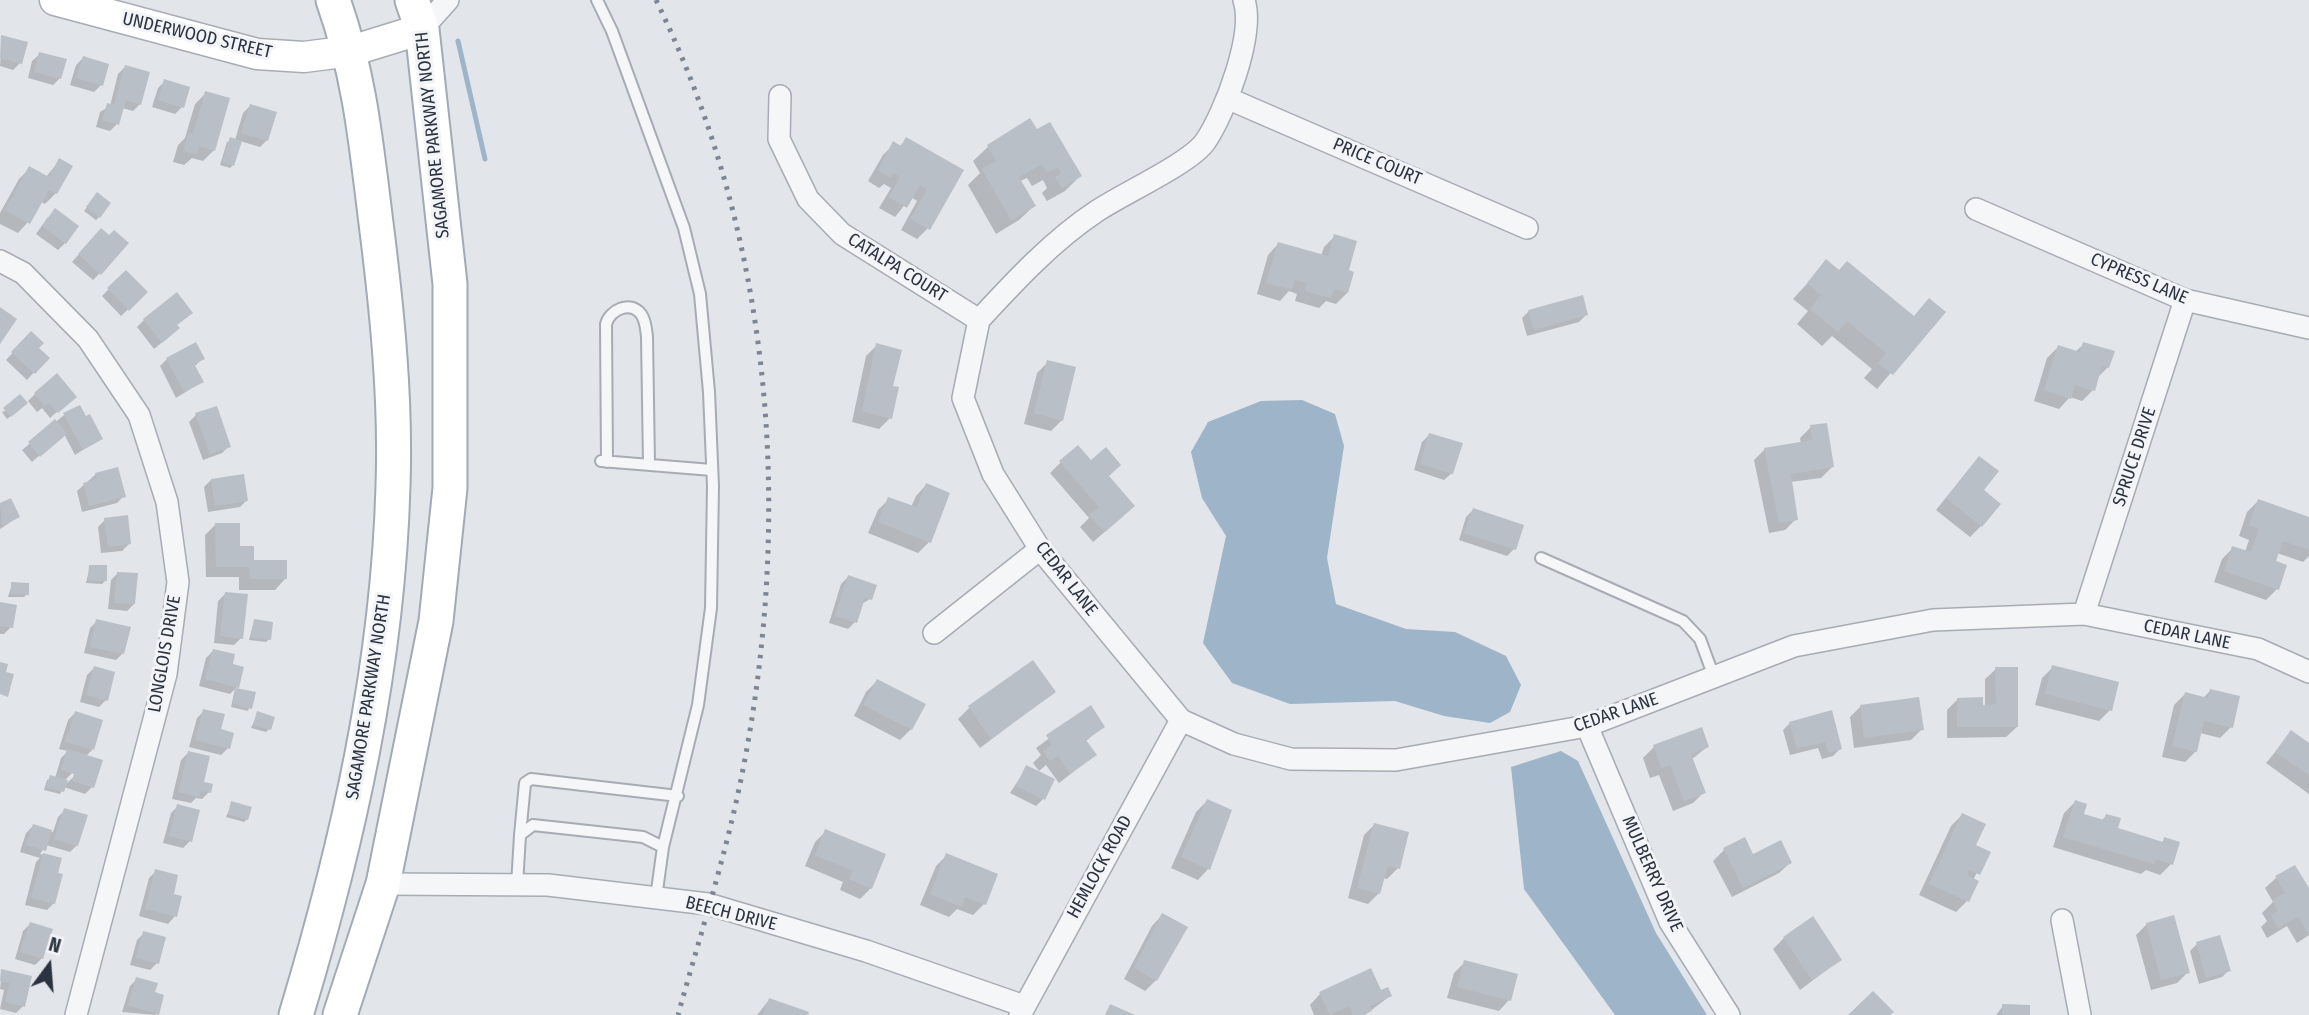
<!DOCTYPE html>
<style>
body{margin:0}
#map{position:relative;width:2309px;height:1015px;overflow:hidden;background:#e2e5ea;font-family:"Fira Sans Condensed",sans-serif}
canvas{display:block}
.north{position:absolute;left:14px;top:931px;width:70px;height:70px;-webkit-text-stroke:5px #f2f4f7;paint-order:stroke;rotate:16deg;font-size:19px;font-weight:700;line-height:28px;text-align:center;color:#2b3341}
.north::after{content:'';display:block;margin:auto;width:24px;height:32px;background:#2b3341;clip-path:polygon(50% 0,100% 100%,50% 72%,0 100%)}
</style>
<div id="map">
<canvas width="2309" height="1015"></canvas>
<div class="north">N</div>
</div>
<script>
const context = document.querySelector('canvas').getContext('2d');
context.lineJoin = 'round';
function fillPath(path, color) {
  context.fillStyle = color;
  context.fill(path, 'evenodd');
}
function trace(path, color, width, dash) {
  context.strokeStyle = color;
  context.lineWidth = width;
  context.lineCap = dash ? 'butt' : 'round';
  context.setLineDash(dash || []);
  context.stroke(path);
}
function drawText(font, color, halo, rows, align = 'center') {
  context.font = font + ' "Fira Sans Condensed",sans-serif';
  context.lineWidth = 6;
  context.setLineDash([]);
  context.textBaseline = 'middle';
  context.strokeStyle = halo;
  context.fillStyle = color;
  for (const [text, x, y, turn = 0] of rows) {
    context.save();
    context.translate(x, y);
    context.rotate((+turn || 0) * Math.PI / 180);
    context.textAlign = isNaN(turn) ? turn : align;
    if (halo) context.strokeText(text, 0, 0);
    context.fillText(text, 0, 0);
    context.restore();
  }
}
const water = new Path2D(`
 M1302 400 1335 414 1344 446 1327 558 1336 604 1406 629 1455 632 1506 656 1521 685 1510 712 1490 723 1444 716 1395 701 1290 704 1232 683 1203 643 1226 536 1202 498 1191 452 1208 422 1261 401Z
 M1561 751 1578 761 1656 933 1707 1015H1615L1524 889 1511 767Z`);
const shadow = new Path2D(`
 M2 37 20 63 13 70 0 66Z
 M40 54 60 78 53 85 28 78 32 61Z
 M83 58 101 85 94 92 70 85 76 65Z
 M125 67 140 104 133 111 122 108 117 124 110 131 96 127 100 112 110 106 118 74Z
 M165 81 182 107 175 114 152 107 158 88Z
 M206 93 214 150 203 161 192 158 184 165 173 162 178 145 185 138 195 104Z
 M250 106 267 140 260 147 240 141 233 165 230 168 220 165 227 142 235 140 243 113Z
 M1036 132 1080 176 1065 191 1047 201 1042 193 1047 188 1043 180 1032 186 1027 178 1020 181 1034 206 1019 220 996 234 968 185 980 173 973 161 988 147Z
 M906 140 961 170 928 228 917 239 901 230 917 201 911 197 895 217 879 208 891 188 884 184 879 188 868 181 883 155 894 144 899 147Z
 M60 160 56 193 45 204 40 201 28 222 18 233 0 224V213L19 179 30 168 46 177Z
 M94 198 99 217 96 220 84 211Z
 M48 217 65 243 58 250 36 234Z
 M1335 236 1347 271 1352 273 1347 293 1336 304 1326 301 1319 308 1295 301 1297 294 1289 291 1280 301 1257 294 1268 255 1278 244 1321 256 1324 247Z
 M94 237 100 273 93 280 72 262Z
 M1827 262 1913 318 1943 312 1877 389 1864 378 1872 369 1832 336 1822 346 1797 324 1808 311 1793 299Z
 M126 272 146 292 121 316 102 296Z
 M1529 311 1586 315 1579 322 1527 336 1522 318Z
 M144 320 176 326 171 335 154 349 137 327Z
 M31 333 36 348 47 358 27 380 6 360Z
 M2084 344 2108 367 2097 378 2093 390 2082 401 2070 397 2059 409 2034 401 2047 358 2058 347 2075 352Z
 M877 345 891 387 890 418 879 429 852 422 866 356Z
 M167 359H202L194 367 202 382 176 398 160 366Z
 M1048 362 1062 420 1051 431 1024 424 1037 373Z
 M35 394 67 403 50 418 42 408 37 412 28 401 23 406 7 419 2 412 26 403Z
 M64 415 101 438 75 455 64 434 32 462 22 450Z
 M196 415 229 446 222 453 203 460 189 422Z
 M1811 427 1832 467 1821 478 1790 482 1796 519 1785 530 1769 533 1754 460 1765 449 1801 444 1800 438Z
 M1429 435 1452 473 1444 480 1414 470 1422 442Z
 M1061 462H1091L1107 477 1122 517 1093 542 1080 527 1089 518 1050 473Z
 M1969 469 1981 490V526L1970 537 1936 510Z
 M96 474 124 496 117 503 82 512 77 491Z
 M211 480 247 500 240 507 208 512 204 487Z
 M926 485 929 542 918 553 868 533 878 510 889 499 911 507 916 496Z
 M10 500 18 517 0 529V505Z
 M2258 501 2309 518V556L2303 562 2277 553 2274 562 2277 589 2266 600 2214 582 2222 559 2233 548 2245 552 2249 540 2239 536 2247 512Z
 M1473 510 1514 549 1507 556 1459 540 1466 517Z
 M105 520 129 544 122 551 101 553 98 527Z
 M216 524 252 562 285 579 275 590H239V577H206L205 535Z
 M90 566 105 581 102 584 86 583Z
 M118 573 134 604 127 611 108 609 111 580Z
 M848 577 870 599 860 605 855 622 848 629 829 623 841 584Z
 M12 584 27 594 24 597H8Z
 M225 594 241 638 234 645 214 643 218 601Z
 M0 604 11 627 4 634H0Z
 M97 621 123 653 116 660 84 653 90 628Z
 M254 621 269 639 266 642 249 640Z
 M213 651 231 665 237 687 230 694 199 686 206 658Z
 M2053 667 2110 710 2099 721 2035 705 2042 678Z
 M94 668 106 700 99 707 80 702 87 675Z
 M1996 669 2017 727 2006 737 1947 738V710L1958 699 1985 706V679Z
 M877 681 911 729 900 740 854 716 866 692Z
 M235 689 254 694 248 711 231 707Z
 M2210 691 2231 727 2220 738 2200 733 2196 751 2185 762 2162 757 2174 705 2185 694 2203 698Z
 M1054 692 980 748 958 719 969 708Z
 M1861 706 1922 729 1911 740 1854 748 1850 717Z
 M1090 708 1103 726 1085 742 1095 755 1059 783 1046 765 1039 771 1033 763 1041 755 1036 748Z
 M204 711 228 748 221 755 189 747 197 718Z
 M75 713 92 750 85 757 92 787 85 794 64 787 60 794 44 790 47 780 55 778 61 758 68 751 59 749 68 720ZM79 766 82 769 66 784V779Z
 M258 713 269 729 266 732 251 728Z
 M1790 723 1840 749 1833 756 1822 759 1818 748 1790 755 1783 730Z
 M1701 729 1707 747 1691 760 1704 792 1693 803 1673 811 1659 775 1650 778 1643 758 1654 747Z
 M2291 733 2309 746V794L2266 763Z
 M188 753 209 792 202 799 196 798 191 803 172 799 181 760Z
 M1027 767 1043 799 1036 806 1010 793Z
 M1207 801 1208 869 1198 880 1171 868 1196 812Z
 M2075 802 2082 816 2101 821 2106 816 2116 830 2161 843 2165 839 2171 864 2160 875 2146 870 2141 874 2053 847 2064 813Z
 M232 803 247 819 244 822 226 817Z
 M178 806 190 841 183 848 163 843 171 813Z
 M65 810 77 845 70 852 46 845 40 854 60 859 54 903 47 910 25 905 36 862 40 858 20 852 26 833 33 826 53 832 58 817Z
 M1962 815 1974 846 1988 852 1973 880 1976 882 1967 901 1956 912 1919 895 1951 826Z
 M1375 824 1398 868 1387 879 1383 878 1379 893 1368 904 1348 898 1364 835Z
 M826 831 871 888 860 899 840 890 843 882 805 866 815 842Z
 M1724 850 1753 856 1790 863 1779 873 1732 897 1713 861Z
 M947 855 984 904 973 915 957 909 949 917 920 905 936 866Z
 M156 871 171 895 175 916 168 924 139 916 149 878Z
 M2276 878 2309 891V935L2297 943 2287 926 2267 938 2261 927 2267 921 2262 913 2273 902 2265 888Z
 M1162 915 1156 980 1145 991 1124 979 1152 926Z
 M30 924 42 958 35 965 15 959 23 931Z
 M2147 924 2188 972 2177 983 2151 990 2136 935Z
 M144 933 157 963 150 970 130 965 137 940Z
 M1784 938 1840 960 1800 990 1773 949Z
 M2197 944 2229 970 2222 977 2199 984 2190 951Z
 M1465 962 1509 1000 1499 1011 1447 998 1454 973Z
 M2 971 30 977 23 1006 16 1013 0 1009 4 990 0 989Z
 M137 979 153 994 156 1015 122 1012 130 986Z
 M1380 992 1390 996 1365 1015H1314L1310 1005 1320 994Z
 M769 1000 807 1015H757Z
 M2003 1006 2028 1015H1996Z`);
const stream = new Path2D(`
 M458 41 485 159`);
const building = new Path2D(`
 M1 35 28 42 22 64 0 58Z
 M39 52 67 59 61 79 34 72Z
 M83 56 109 64 103 86 76 78Z
 M125 65 150 72 141 105 126 100 119 125 102 120 107 103 114 105Z
 M164 79 190 87 184 108 158 100Z
 M205 91 230 98 215 151 199 146 197 155 183 151 189 132 193 134Z
 M250 104 277 112 268 141 241 133Z
 M1030 118 1037 129 1050 122 1082 176 1062 188 1055 177 1061 173 1058 167 1047 173 1042 164 1019 177 1036 206 1011 220 982 169 996 161 987 145Z
 M230 137 242 141 234 166 222 162Z
 M906 137 964 170 930 230 910 219 927 190 920 185 907 208 889 197 900 177 894 173 891 178 878 170 893 141 901 146Z
 M59 158 73 166 57 194 49 190 30 224 5 210 29 166 49 177Z
 M97 192 111 203 100 218 86 207Z
 M55 208 79 226 66 244 42 226Z
 M101 228 109 235 114 230 129 243 101 275 78 254Z
 M1334 234 1357 241 1349 270 1354 272 1348 293 1334 289 1331 298 1305 291 1307 283 1295 280 1292 290 1266 283 1278 242 1328 256Z
 M1826 259 1839 270 1847 261 1914 316 1929 298 1946 312 1893 375 1878 363 1886 353 1847 321 1838 332 1810 309 1821 295 1807 283Z
 M126 270 148 292 129 311 107 288Z
 M177 292 193 313 177 325 180 328 162 343 143 319Z
 M1583 295 1588 315 1534 330 1528 310Z
 M0 307 17 319 0 344Z
 M31 331 44 343 39 348 50 358 35 374 11 352Z
 M196 342 205 359 194 364 204 382 184 392 166 358Z
 M2083 342 2115 351 2109 368 2102 366 2095 391 2075 385 2071 399 2044 390 2058 345 2080 352Z
 M876 343 902 350 893 386 899 387 892 419 862 411Z
 M1047 360 1076 367 1063 421 1034 413Z
 M57 373 77 397 58 413 49 403 45 406 34 393Z
 M20 394 28 403 11 417 3 408Z
 M80 405 86 416 90 414 103 439 83 450 63 413Z
 M217 406 231 447 210 454 195 413Z
 M55 419 67 434 40 457 28 442Z
 M1827 423 1834 467 1791 474 1798 520 1779 523 1764 448 1812 440 1810 425Z
 M1429 433 1463 443 1453 474 1420 464Z
 M1078 445 1091 460 1106 447 1121 465 1109 476 1135 506 1105 532 1089 515 1099 507 1059 461Z
 M1979 456 1999 471 1984 490 2001 504 1982 527 1946 498Z
 M118 467 126 497 89 506 83 483 97 479 95 473Z
 M244 474 248 501 215 506 211 479Z
 M926 483 950 493 931 543 878 522 888 497 917 507Z
 M11 498 20 517 2 526 0 503Z
 M2258 499 2309 517V550L2283 541 2276 561 2287 565 2279 590 2224 571 2232 546 2251 552 2259 529 2249 525Z
 M1473 508 1524 525 1516 550 1464 533Z
 M128 515 131 544 108 547 104 518Z
 M215 523H240V546H254V560H287V579H250L249 567H216Z
 M89 565H107V581H88Z
 M117 572 138 573 135 604 114 603Z
 M848 575 877 585 872 600 865 598 857 623 835 616Z
 M11 582 29 583V595L11 594Z
 M225 592 248 594 243 639 220 636Z
 M0 602 17 605 13 628 0 626Z
 M96 619 131 627 124 654 90 647Z
 M254 619 273 622 271 640 251 637Z
 M213 649 235 654 233 664 244 667 239 688 205 679Z
 M1033 660 1056 692 991 739 968 706Z
 M0 662 8 664 6 672 14 674 8 697 0 694Z
 M2052 665 2119 682 2112 711 2045 694Z
 M94 666 115 672 108 701 86 695Z
 M1995 667H2018V727H1957V698L1983 697V705L1996 704Z
 M877 679 926 704 912 730 863 705Z
 M236 688 256 692 252 709 233 704Z
 M2210 689 2240 696 2233 728 2204 721 2197 752 2172 746 2185 692 2208 698Z
 M1919 697 1924 730 1864 738 1860 705Z
 M1091 705 1105 727 1086 740 1097 755 1070 774 1058 756 1050 761 1043 751 1052 745 1046 735Z
 M203 709 225 714 221 729 234 733 230 749 195 740Z
 M1832 710 1842 749 1829 753 1825 742 1797 749 1789 722Z
 M75 711 103 720 94 750 65 742Z
 M257 711 275 717 271 730 253 725Z
 M1702 727 1709 747 1691 754 1706 793 1684 801 1670 765 1661 768 1653 745Z
 M2291 730 2309 743V775L2275 752Z
 M67 749 103 760 94 788 72 781 74 774 61 770Z
 M188 751 210 756 204 782 213 784 211 793 201 791 199 797 178 792Z
 M1026 765 1055 779 1045 800 1016 786Z
 M50 775 68 780 64 792 46 787Z
 M1207 799 1232 810 1210 870 1181 857Z
 M2075 800 2087 804 2084 814 2104 820 2106 814 2121 818 2118 828 2163 842 2164 837 2180 842 2173 865 2156 859 2154 864 2063 837Z
 M231 801 252 807 248 820 228 814Z
 M177 804 200 810 192 842 169 836Z
 M64 808 88 815 78 846 54 839Z
 M1962 813 1986 824 1976 845 1991 852 1980 875 1969 870 1967 875 1979 881 1969 902 1929 884Z
 M1374 823 1409 832 1400 869 1388 866 1380 894 1357 888Z
 M33 824 52 830 46 851 26 845Z
 M825 829 886 854 872 889 849 879 853 871 815 855Z
 M1745 837 1753 854 1781 840 1792 863 1743 888 1723 848Z
 M43 853 62 858 58 873 63 874 55 904 31 898Z
 M946 853 998 874 986 905 965 897 962 907 930 894Z
 M2295 865 2309 888V935L2298 917 2278 928 2271 915 2278 911 2272 900 2285 893 2275 876Z
 M155 869 178 875 174 894 182 896 177 917 145 909Z
 M1162 913 1188 927 1157 981 1134 968Z
 M2174 915 2190 973 2161 980 2146 923Z
 M1813 916 1842 960 1812 980 1783 937Z
 M30 922 53 929 43 959 20 952Z
 M143 931 166 937 159 964 136 958Z
 M2220 935 2231 971 2206 978 2196 942Z
 M1464 960 1518 974 1511 1001 1457 987Z
 M1371 968 1381 990 1388 987 1392 996 1370 1006 1372 1011 1363 1015H1353L1349 1006 1330 1015 1319 992Z
 M1 969 32 976 25 1007 5 1002 10 983 0 981Z
 M136 977 158 983 155 992 164 995 159 1015 128 1005Z
 M1873 991 1894 1012 1890 1015H1848Z
 M769 998 809 1012 808 1015H763Z
 M1110 1004 1135 1015H1105Z
 M2002 1004 2030 1005V1015H2002Z`);
const lane = new Path2D(`
 M597 0 612 31 684 228 700 294 709 392 713 486 711 608 698 705 663 847 656 898
 M601 461 712 470
 M607 462 606 324C610 310 630 300 641 314 646 321 646 329 647 337L649 464
 M1541 558 1683 621 1700 639 1714 677
 M520 835 525 783 531 779 678 796
 M517 885 520 835 533 825 643 837 663 847`);
const street = new Path2D(`
 M422 29 448 0
 M780 96 779 139 808 199 842 234 979 320
 M1227 98 1527 228
 M1976 209 2185 300 2309 328
 M0 261 23 273 88 339 139 415 167 502 178 582 166 674 76 1015
 M979 320 963 398 993 474 1040 549 1181 720 1234 744 1291 759 1396 760 1587 726 1794 646 1933 620 2084 614 2258 649 2309 672
 M979 320C1015 281 1053 240 1097 211 1122 194 1189 164 1205 142 1225 113 1255 34 1244 0
 M2084 614 2185 300
 M934 633 1040 549
 M1587 726 1670 922 1729 1015
 M383 884 548 885 708 904 866 951 1024 1006
 M2062 920 2080 1015
 M1020 1015 1181 720`);
const secondary = new Path2D(`
 M55 0 257 54 304 57 351 51 422 29`);
const primary = new Path2D(`
 M296 1015C348 843 388 666 393 486 396 398 387 310 376 223 366 143 360 76 333 0
 M340 1015 383 884 436 621 450 488V284L422 29 412 0`);
const rail = new Path2D(`
 M656 0C772 238 793 507 744 764 728 849 701 932 678 1015`);
const streetNames = [
 ["UNDERWOOD STREET",197,36,13],
 ["SAGAMORE PARKWAY NORTH",433,135,-96],
 ["PRICE COURT",1377,162,23],
 ["CATALPA COURT",897,268,32],
 ["CYPRESS LANE",2139,279,23],
 ["SPRUCE DRIVE",2135,457,-72],
 ["CEDAR LANE",1066,579,52],
 ["CEDAR LANE",2187,635,12],
 ["LONGLOIS DRIVE",165,654,-80],
 ["SAGAMORE PARKWAY NORTH",369,697,-81],
 ["CEDAR LANE",1616,713,-19],
 ["HEMLOCK ROAD",1100,867,-61],
 ["MULBERRY DRIVE",1652,874,66],
 ["BEECH DRIVE",731,914,14]
];
fillPath(water, '#9eb4c8');
fillPath(shadow, '#0003');
trace(stream, '#9eb4c8', 5);
fillPath(building, '#b9bfc7');
trace(lane, '#a7acb4', 14);
trace(street, '#a7acb4', 24);
trace(secondary, '#a7acb4', 33);
trace(primary, '#a2aab5', 37);
trace(lane, '#f5f6f8', 10);
trace(street, '#f5f6f8', 21);
trace(secondary, '#fff', 30);
trace(primary, '#fff', 33);
trace(rail, '#7c8593', 5, [3.5, 7]);
drawText('18px', '#2b3341', '#f2f4f7', streetNames);
</script>
